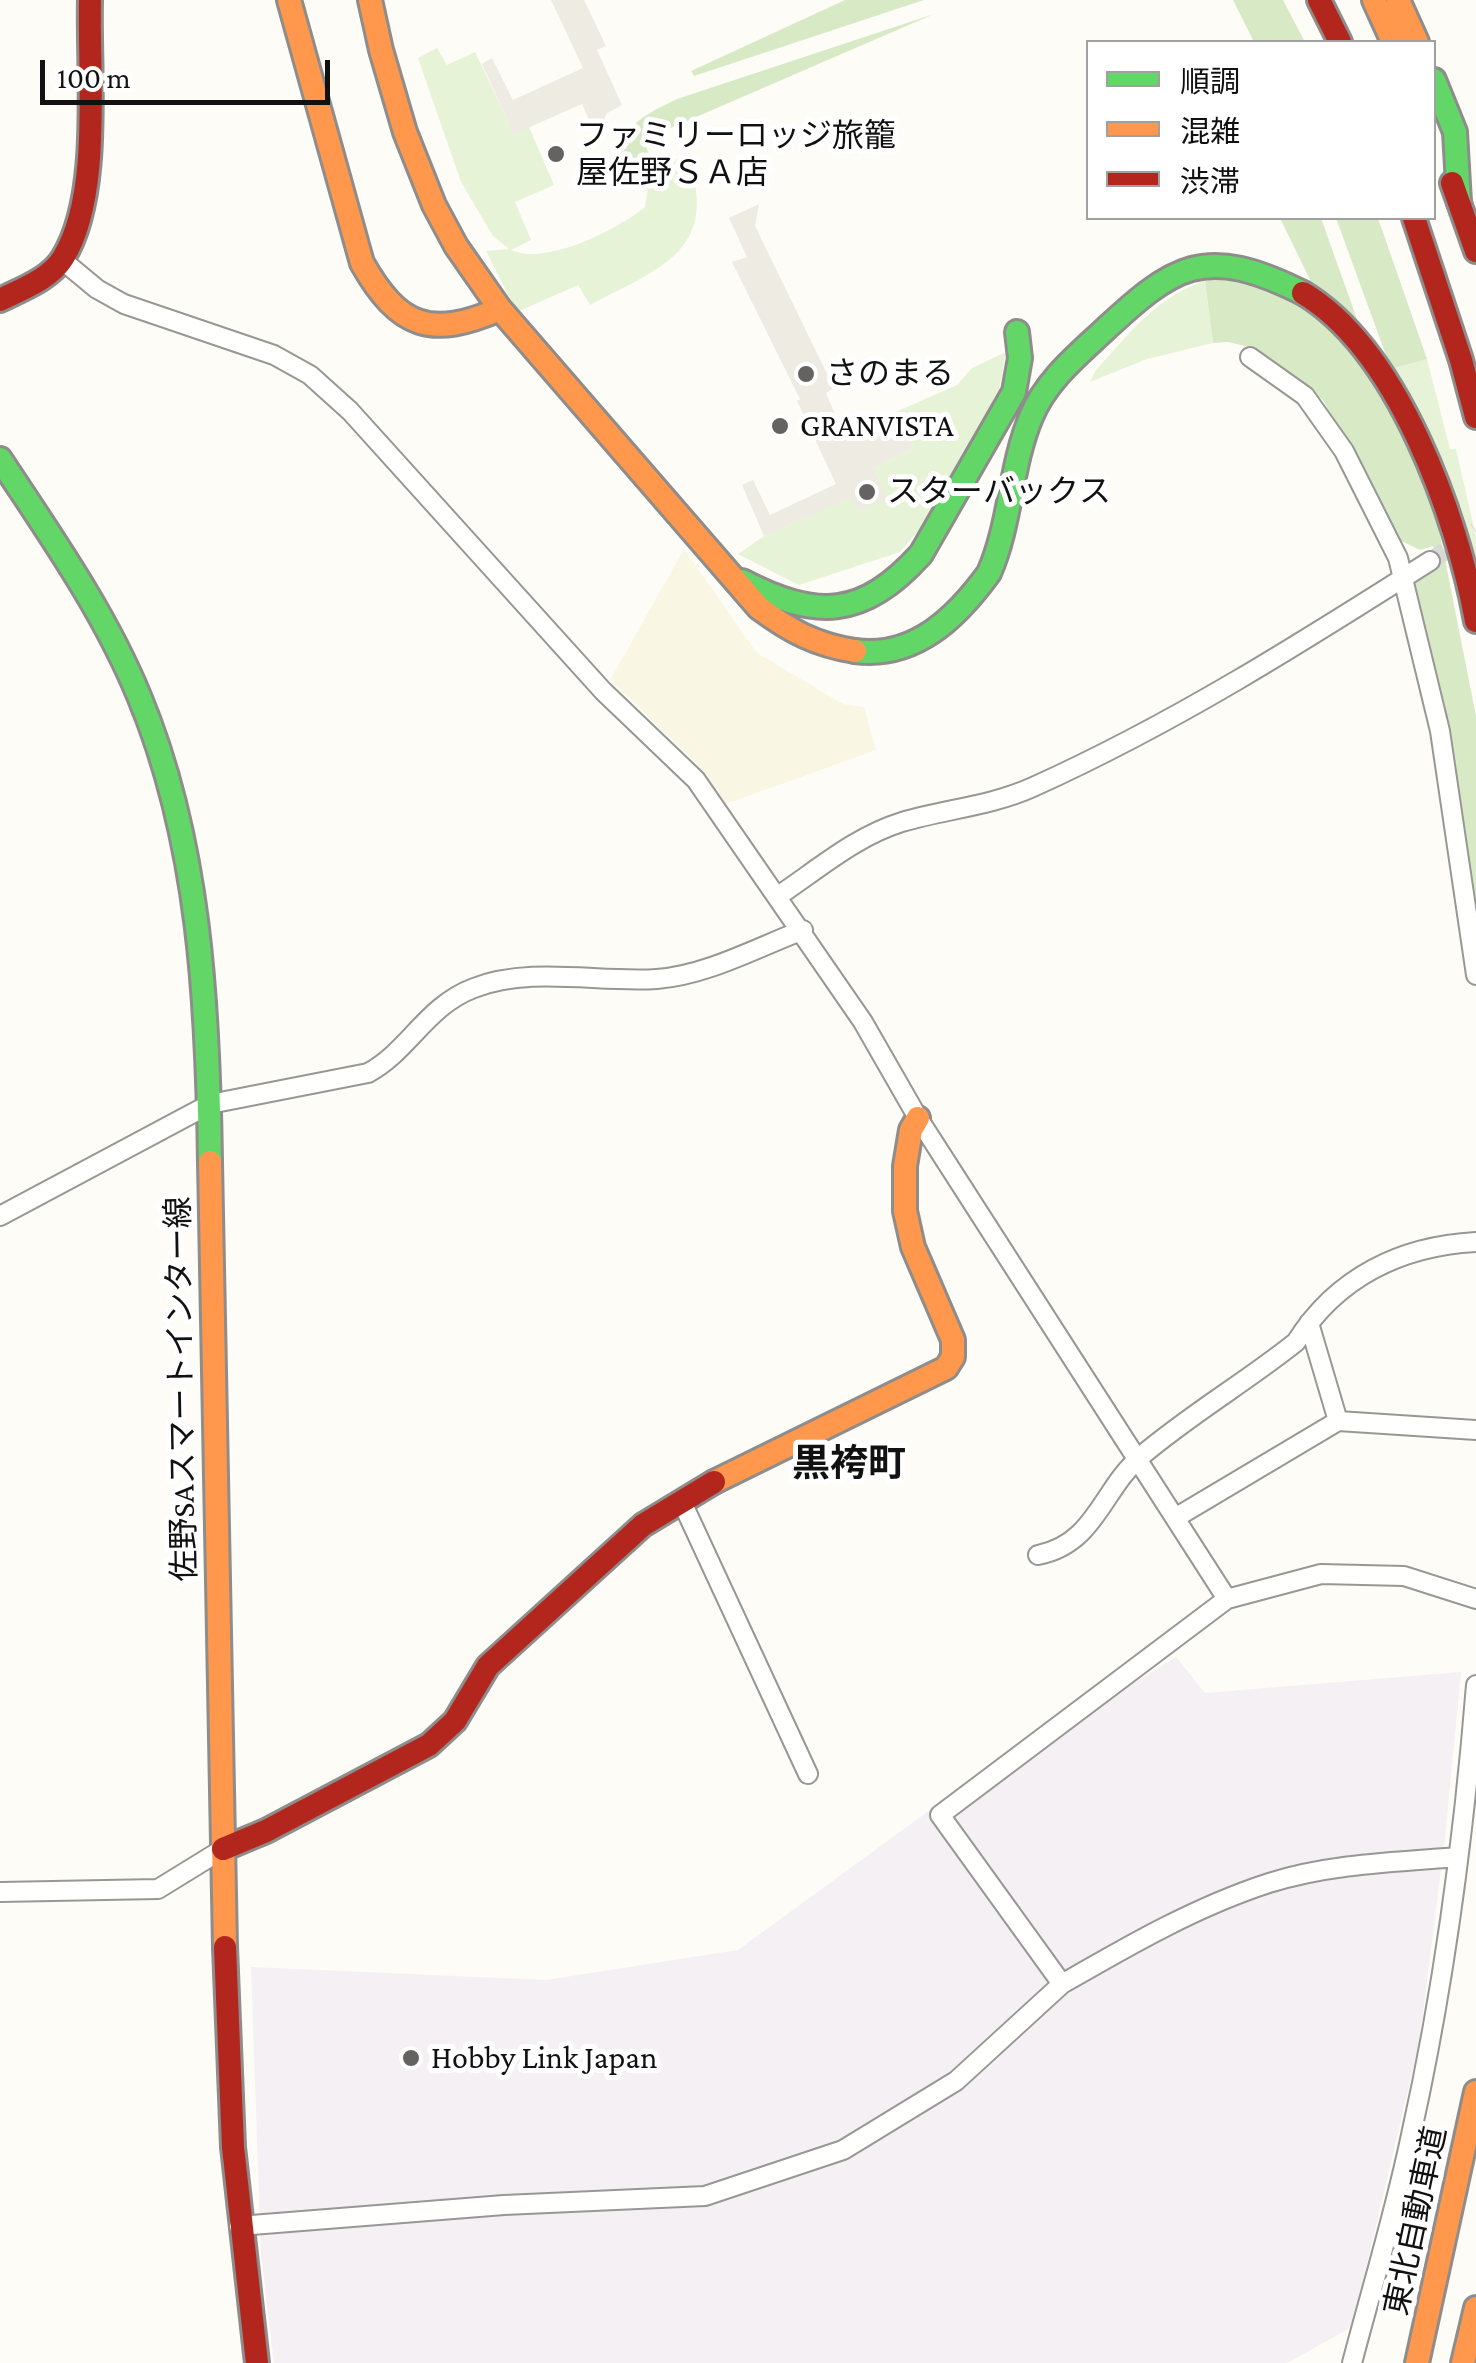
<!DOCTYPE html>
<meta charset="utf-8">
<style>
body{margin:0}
#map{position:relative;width:1476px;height:2363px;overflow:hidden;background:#fdfcf7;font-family:"Crimson Pro","Noto Sans JP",serif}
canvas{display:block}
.legend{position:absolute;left:1086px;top:40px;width:350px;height:180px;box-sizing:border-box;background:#fff;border:2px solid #a0a0a0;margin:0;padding:12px 18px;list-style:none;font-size:30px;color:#111}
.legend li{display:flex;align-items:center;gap:20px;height:50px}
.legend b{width:50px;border:2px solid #a0a0a0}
.scale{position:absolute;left:40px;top:60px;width:290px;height:45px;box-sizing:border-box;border:5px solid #111;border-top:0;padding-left:12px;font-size:30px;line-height:35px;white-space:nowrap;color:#111;-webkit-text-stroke:8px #fff;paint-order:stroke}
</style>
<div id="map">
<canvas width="1476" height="2363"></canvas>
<ul class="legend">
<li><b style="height:12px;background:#63d668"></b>順調</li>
<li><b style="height:12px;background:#ff974d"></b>混雑</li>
<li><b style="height:12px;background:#b3261e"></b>渋滞</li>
</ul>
<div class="scale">100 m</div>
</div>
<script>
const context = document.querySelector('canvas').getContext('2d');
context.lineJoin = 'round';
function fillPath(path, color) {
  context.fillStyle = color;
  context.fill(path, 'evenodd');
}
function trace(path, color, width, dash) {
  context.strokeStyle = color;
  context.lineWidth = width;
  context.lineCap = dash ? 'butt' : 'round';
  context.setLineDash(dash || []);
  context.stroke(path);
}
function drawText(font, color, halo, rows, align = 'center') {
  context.font = font + ' "Crimson Pro","Noto Sans JP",serif';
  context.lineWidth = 10;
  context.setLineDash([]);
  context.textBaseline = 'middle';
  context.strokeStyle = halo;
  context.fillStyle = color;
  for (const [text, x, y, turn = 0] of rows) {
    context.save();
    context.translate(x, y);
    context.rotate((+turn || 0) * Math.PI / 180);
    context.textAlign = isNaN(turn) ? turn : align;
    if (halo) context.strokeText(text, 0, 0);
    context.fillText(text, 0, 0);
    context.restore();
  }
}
const industrial = new Path2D(`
 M1176 1657 1205 1693 1461 1672 1445 1838 1419 2044 1352 2327 1287 2363H274L261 2254 251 1967 546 1980 738 1950 930 1810Z`);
const farmland = new Path2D(`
 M684 549 757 653 843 704 864 707 876 750 726 804 696 763 610 680Z`);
const green = new Path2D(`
 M437 48 447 65 475 52 514 133 529 127 554 185 515 202 531 240 511 250C545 266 617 230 645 207 653 165 646 171 687 155 721 250 662 267 590 305L578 285 517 312 486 251 509 249 493 236 461 182 418 58Z
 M1205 281 1213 343 1147 359 1090 382 1096 370C1129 334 1157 296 1205 281Z
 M1006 352 999 390 925 523 900 552 799 585 738 554 764 536 852 497 887 500 874 468 914 448 898 411 957 385 972 368Z
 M1427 359 1450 449H1456L1476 537V585L1391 369Z`);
const forest = new Path2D(`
 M845 0H924L694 76 691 71Z
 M1233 0H1283L1305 42H1254Z
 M934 14 643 140 655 168 632 185 619 149C630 120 651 112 677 99Z
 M1280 218H1321L1359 325 1312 284Z
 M1336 218H1378L1427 359 1391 369Z
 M1234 277 1286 290 1328 321 1371 374 1415 458 1439 529 1476 716V935L1411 581 1436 562 1433 546 1420 550 1395 538 1323 400 1254 348 1228 342 1213 343 1205 281Z`);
const plaza = new Path2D(`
 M551 0H584L606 46 597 50 622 105 606 114 598 139 582 104 514 134 482 64 492 58 513 100 583 68Z
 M759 204 755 226 834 388 826 393 844 436 898 411 914 448 874 468 887 499 860 512 851 498 764 536 742 485 753 480 770 515 836 484 797 401 800 399 732 262 747 257 729 218Z`);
const streetTunnel = new Path2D(`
 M1430 561 1476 531`);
const street = new Path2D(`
 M62 260 97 289 124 304 274 355 310 375 350 411 603 691 696 780 863 1022 918 1118 1227 1599
 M1250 357 1305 396 1344 451 1398 558 1440 731 1476 975
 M778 896C817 870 856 836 902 822 946 809 991 806 1033 787 1173 724 1301 643 1430 561
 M0 1216 210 1104 368 1073C409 1051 426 1006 474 988 531 966 598 983 657 979 707 975 756 948 803 930
 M1309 1323 1338 1421
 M681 1500 808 1774
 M1175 1518 1338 1421 1476 1430
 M1038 1555C1095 1544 1102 1490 1140 1457 1189 1415 1246 1382 1296 1342 1337 1277 1401 1246 1476 1242
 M1458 1857C1395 1862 1329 1864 1269 1883 1195 1907 1128 1946 1062 1984L940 1815 1227 1599 1321 1574 1404 1576 1476 1599
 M0 1892 158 1889 223 1849
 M239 2226 504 2205 705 2196 843 2150 956 2081 1062 1984
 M1352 2363C1372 2287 1395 2212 1411 2135 1444 1987 1464 1836 1476 1685`);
const fast = new Path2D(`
 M1434 80 1455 132 1459 202
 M0 459C50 535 104 611 139 696 200 842 208 1006 210 1162
 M921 554 1014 392 1020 358 1017 332
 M989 573C1011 523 1010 467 1031 417 1045 383 1073 359 1099 335 1174 265 1203 243 1303 293
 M742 581C817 620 863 618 921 554
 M855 651C915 659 957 617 989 573`);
const slow = new Path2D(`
 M289 0 362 263C399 328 431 339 500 309
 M370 0 381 50 405 132 434 205 456 246 500 309 759 608C790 631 816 645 855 651
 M1374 0 1393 42
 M1398 0 1417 42
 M210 1162 225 1947
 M714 1482 946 1368 953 1357V1340L913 1247 905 1211V1166L911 1130 918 1118
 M1417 2363 1476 2092
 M1463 2363 1476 2308`);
const jam = new Path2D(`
 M1319 0 1340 42
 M1452 183 1476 251
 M1414 218 1461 360 1476 417
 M1303 293C1398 350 1457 516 1476 621
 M0 300C22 289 50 279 63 258 102 196 88 72 90 0
 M223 1849 266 1831 429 1745 455 1721 488 1666 643 1525 714 1482
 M225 1947 233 2147 257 2363`);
const markers = [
 [556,154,10,"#646362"],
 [806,374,10,"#646362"],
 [780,426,10,"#646362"],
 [867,492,10,"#646362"],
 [411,2058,10,"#646362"]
];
const poiNames = [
 ["ファミリーロッジ旅籠",576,136],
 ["屋佐野ＳＡ店",576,173],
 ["さのまる",826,374],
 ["GRANVISTA",800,426],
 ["スターバックス",887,492],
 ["Hobby Link Japan",431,2058]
];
const streetNames = [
 ["佐野SAスマートインター線",182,1389,-91],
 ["東北自動車道",1416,2221,-78]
];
const quarterNames = [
 ["黒袴町",849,1464]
];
fillPath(industrial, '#f5f0f3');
fillPath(farmland, '#f9f7e4');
fillPath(green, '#e7f3d7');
fillPath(forest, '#d8eac5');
fillPath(plaza, '#edebe2');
trace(streetTunnel, '#dad9d4', 18, [18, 9]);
trace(street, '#979795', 22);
trace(fast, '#8e8d8b', 28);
trace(slow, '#8e8d8b', 28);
trace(jam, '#8e8d8b', 28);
trace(street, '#fffffe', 18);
trace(fast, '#63d668', 22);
trace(slow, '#ff974d', 22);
trace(jam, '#b3261e', 22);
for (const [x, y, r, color] of markers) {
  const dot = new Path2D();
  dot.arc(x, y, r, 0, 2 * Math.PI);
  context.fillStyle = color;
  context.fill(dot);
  trace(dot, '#fff', 4);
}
drawText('32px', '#111', '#fff', poiNames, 'left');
drawText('32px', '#111', '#fff', streetNames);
drawText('bold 38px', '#111', '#fff', quarterNames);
</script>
